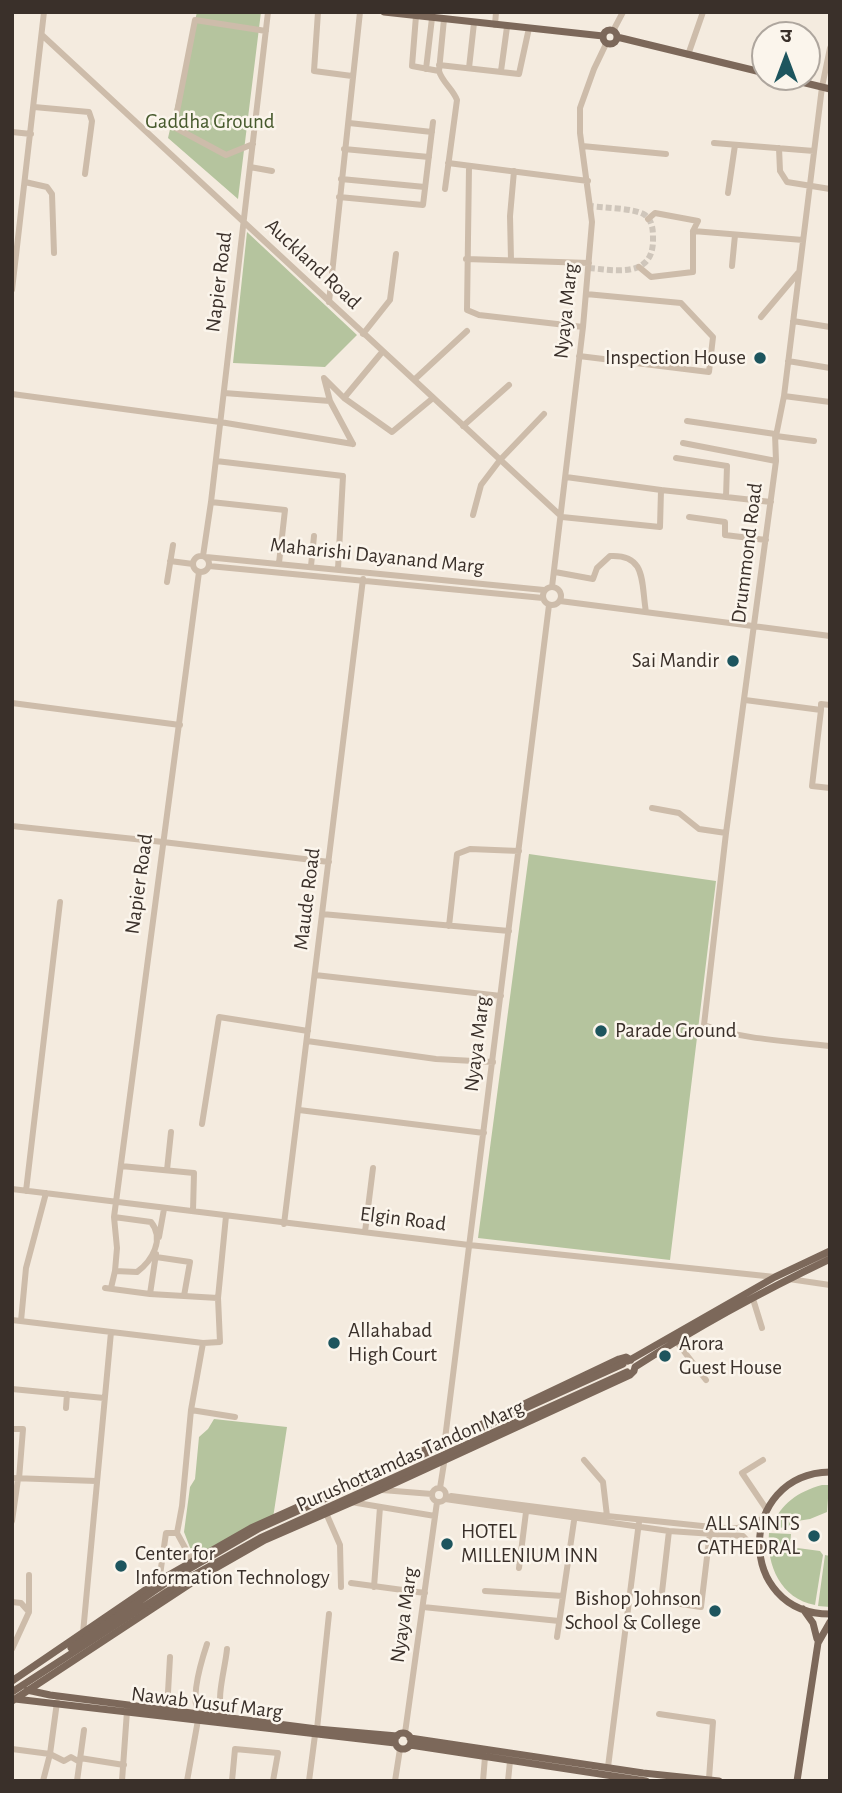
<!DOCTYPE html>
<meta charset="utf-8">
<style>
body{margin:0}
#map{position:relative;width:842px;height:1793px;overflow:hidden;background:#f4ebdf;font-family:"Alegreya Sans","Noto Sans Devanagari",sans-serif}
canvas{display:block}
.frame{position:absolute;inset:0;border:14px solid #3a302a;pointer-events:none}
.north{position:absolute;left:751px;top:21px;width:70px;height:70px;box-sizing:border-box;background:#fbf5ec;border:2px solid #aea69e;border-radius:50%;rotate:0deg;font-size:19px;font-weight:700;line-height:28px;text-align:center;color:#3a302a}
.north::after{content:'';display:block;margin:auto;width:24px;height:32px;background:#1d555e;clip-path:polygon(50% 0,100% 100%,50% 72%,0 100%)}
</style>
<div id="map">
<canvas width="842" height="1793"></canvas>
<div class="frame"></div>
<div class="north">उ</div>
</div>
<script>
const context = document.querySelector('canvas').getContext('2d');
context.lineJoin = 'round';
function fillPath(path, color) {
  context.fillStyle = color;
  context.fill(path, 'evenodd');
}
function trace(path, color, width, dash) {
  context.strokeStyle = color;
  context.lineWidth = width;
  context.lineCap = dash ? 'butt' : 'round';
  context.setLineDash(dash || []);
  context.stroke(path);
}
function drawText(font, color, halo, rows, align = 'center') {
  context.font = font + ' "Alegreya Sans",sans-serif';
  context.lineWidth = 5;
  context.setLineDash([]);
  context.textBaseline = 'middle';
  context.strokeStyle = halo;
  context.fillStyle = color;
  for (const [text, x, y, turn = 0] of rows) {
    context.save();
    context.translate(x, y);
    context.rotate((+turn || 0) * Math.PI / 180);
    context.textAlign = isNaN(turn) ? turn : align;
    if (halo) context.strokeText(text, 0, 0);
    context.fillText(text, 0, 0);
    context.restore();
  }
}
const green = new Path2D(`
 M197 12H261L238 199 168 138Z
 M247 232 357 335 325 367 233 363Z
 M529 854 716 881 670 1260 478 1238Z
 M214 1419 287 1427 273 1518 196 1563 184 1532 190 1487 195 1479 199 1437 208 1429Z
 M822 1485H829L827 1512 810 1519 791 1522 789 1528 771 1527C782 1503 797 1492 822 1485Z
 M769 1533 791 1534 790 1547 820 1551 823 1555 815 1605C781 1599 766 1565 769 1533Z
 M825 1555 830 1556V1607L818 1606Z`);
const minorTunnel = new Path2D(`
 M589 268C614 270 653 279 653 240 653 231 653 221 645 215 635 208 604 208 591 206`);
const minor = new Path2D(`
 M318 12 314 71 352 76
 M416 16 412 66 439 71
 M444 19 439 71C442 82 453 89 457 100L445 189
 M495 25 496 12
 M613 31 623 12
 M42 35 562 517 660 527 661 490 566 477
 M830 48 822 87 784 396 776 436 775 434 776 461 726 833 704 1025C743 1040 788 1041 830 1046
 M688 55 703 12
 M439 65 519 74 529 28
 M469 68 474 23
 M426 69 432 18
 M501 71 507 27
 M34 107 89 112 92 121 85 174
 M349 123 432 132
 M12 132 31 134
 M714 143 814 151
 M253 144 226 155 174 127 195 20 266 31
 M582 146 666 154
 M779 148 780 171 787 182 830 189
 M344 149 429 157
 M448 163 588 181
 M250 167 272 171
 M469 167 467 310 479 315 583 327
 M341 179 425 187
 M25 182 47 187 52 194 54 253
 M728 193 735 145
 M339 197 423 205 433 122
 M648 219 655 213 698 221 693 231 803 240
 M466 259 589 263
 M511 260 510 216 514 171
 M732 266 735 235
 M639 267 651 277 693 272V231
 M12 290 44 12
 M329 302 360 12
 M761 317 798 273
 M793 321 830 327
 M363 334 390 300 396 254
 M579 356 709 372 713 337 681 303 586 294
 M788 361 830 368
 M414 380 467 331
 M224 393 330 401
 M12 394 220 422 353 444
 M784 396 830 402
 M344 398 383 351
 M687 421 775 434
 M463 426 509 385
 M776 436 814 441
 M683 443 776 461
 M353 444 330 401 324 378 344 398 392 432 433 398
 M676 458 727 466 726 497 771 502
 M216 461 343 476 338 569
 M661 490 726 497
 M211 502 285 510 279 563
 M473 515 481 485 500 460 544 414
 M689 517 725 522V535L766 540
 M193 564a8 8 0 1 1 16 0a8 8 0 1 1-16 0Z
 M203 556 211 502 268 12
 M206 557 544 590
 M170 561 193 564
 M209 566 543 598
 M311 566 314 536
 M555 572 593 579 597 568 610 556C647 554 641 583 646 612
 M167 582 173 545
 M543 596a9 9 0 1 1 18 0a9 9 0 1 1-18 0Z
 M552 587 583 327 592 222 580 133V108L594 69 606 44
 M560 601 830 636
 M745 700 821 710V704L830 705
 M12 703 180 725
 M821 710 812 786 830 788
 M652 808 679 813 699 829 726 833
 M12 826 163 842 329 862
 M322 914 509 931
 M449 926 457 854 470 849 519 851
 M315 975 501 996
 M307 1041 436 1059 493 1062
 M299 1110 484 1133
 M202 1124 219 1017 308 1031
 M121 1166 194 1173 193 1211
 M167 1170 171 1132
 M12 1189 469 1245 775 1277
 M26 1191 60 902
 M114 1217 117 1248 115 1271
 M284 1224 363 579
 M365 1232 373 1168
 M159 1237 164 1209
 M156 1257 190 1262 184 1296
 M789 1279 830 1285
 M105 1288 150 1294 218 1298
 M111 1288 115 1271 137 1272C152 1261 165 1239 151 1222L114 1217 199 572
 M150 1294 156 1254
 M753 1299 762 1328
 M12 1320 203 1343 220 1342 218 1298 226 1216
 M21 1321 26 1268 46 1193
 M676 1341 706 1380
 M12 1389 104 1398
 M66 1408 67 1394
 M191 1410 235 1417
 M12 1429H23L19 1479
 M444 1447 549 605
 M584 1460 603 1482 607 1516
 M763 1460 742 1473 767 1510
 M12 1478 96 1481
 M432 1495a7 7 0 1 1 14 0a7 7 0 1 1-14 0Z
 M440 1488 445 1457
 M382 1490 432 1494
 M451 1496 607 1516 731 1529 749 1526 763 1518
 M445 1499 669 1531 743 1536 758 1552
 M351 1502 435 1516
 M326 1513 340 1545 341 1587
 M12 1521 18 1479
 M669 1531 661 1601 701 1607 710 1532
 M195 1566 177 1533 182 1506 191 1410 203 1343
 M519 1568 526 1512
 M351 1583 425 1593
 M374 1587 380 1507
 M485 1591 563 1596
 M164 1599 160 1575 166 1533H177
 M12 1602 21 1603 29 1612 12 1649
 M423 1607 559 1621
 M29 1612V1575
 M83 1633 111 1332
 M557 1637 575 1514
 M167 1710 170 1657
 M198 1713C191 1697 201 1662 207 1644
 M659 1714 713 1722 709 1779
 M222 1716C216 1696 225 1670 227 1649
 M317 1729 329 1614
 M405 1733 437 1502
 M12 1749 50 1754 64 1761 71 1757 78 1761 80 1758 124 1765
 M608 1767 639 1522
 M43 1781 50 1754 57 1702
 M77 1781 84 1730
 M122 1781 127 1711
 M187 1781 198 1720
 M232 1781 235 1749 278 1753 273 1781
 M309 1781 315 1735
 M395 1781 400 1749
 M483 1781 485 1757
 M508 1781 510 1761`);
const major = new Path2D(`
 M384 12 603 36
 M603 37a7 7 0 1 1 14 0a7 7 0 1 1-14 0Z
 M617 37 765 73
 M781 77 830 89
 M628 1361 775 1277 830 1251
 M478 1426 619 1359 626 1357 631 1360
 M830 1472C736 1474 736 1614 830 1614
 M803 1609 813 1623 817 1639
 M12 1681 160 1580 251 1528 429 1448
 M27 1690 50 1695 317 1729 397 1736
 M15 1699 395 1743
 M12 1701 202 1576 265 1540 380 1490 630 1375 634 1371 635 1367C697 1327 763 1291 830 1259
 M395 1741a8 8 0 1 1 16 0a8 8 0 1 1-16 0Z
 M410 1738 643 1773 719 1781
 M410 1745 646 1781
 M797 1781 818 1643 830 1622`);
const majorBridge = new Path2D(`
 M71 1648 170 1580 260 1528 623 1364
 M12 1692 185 1580 260 1538 627 1372`);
const markers = [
 [760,358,7,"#1d555e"],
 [733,661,7,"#1d555e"],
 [601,1031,7,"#1d555e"],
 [334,1343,7,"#1d555e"],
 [665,1356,7,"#1d555e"],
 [814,1536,7,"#1d555e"],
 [447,1544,7,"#1d555e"],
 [121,1566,7,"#1d555e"],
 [715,1611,7,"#1d555e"]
];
const parkNames = [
 ["Gaddha Ground",210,122]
];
const streetNames = [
 ["Auckland Road",313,264,43],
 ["Napier Road",219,282,-83],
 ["Nyaya Marg",566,311,-84],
 ["Drummond Road",747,553,-83],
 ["Maharishi Dayanand Marg",377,556,6],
 ["Napier Road",139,884,-82],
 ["Maude Road",307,899,-83],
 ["Nyaya Marg",477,1044,-83],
 ["Elgin Road",403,1219,7],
 ["Purushottamdas Tandon Marg",410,1456,-24],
 ["Nyaya Marg",404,1615,-82],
 ["Nawab Yusuf Marg",207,1703,7]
];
const poiNames = [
 ["Inspection House",746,358,"right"],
 ["Sai Mandir",719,661,"right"],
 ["Parade Ground",615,1031],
 ["Allahabad",348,1331],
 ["High Court",348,1355],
 ["Arora",679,1344],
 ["Guest House",679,1368],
 ["ALL SAINTS",800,1524,"right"],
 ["CATHEDRAL",800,1548,"right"],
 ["HOTEL",461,1532],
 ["MILLENIUM INN",461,1556],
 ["Center for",135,1554],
 ["Information Technology",135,1578],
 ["Bishop Johnson",701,1599,"right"],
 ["School & College",701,1623,"right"]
];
fillPath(green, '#b5c49e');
trace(minorTunnel, '#cfc6bb', 6, [6, 3]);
trace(minor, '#cdbcaa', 6);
trace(major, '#7c685a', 7);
trace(majorBridge, '#7c685a', 7);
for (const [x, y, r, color] of markers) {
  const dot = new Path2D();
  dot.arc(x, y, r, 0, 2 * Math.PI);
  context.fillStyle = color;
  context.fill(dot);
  trace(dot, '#fbf5ec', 2.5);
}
drawText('21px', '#46592c', '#fbf5ec', parkNames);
drawText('21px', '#3a302a', '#fbf5ec', streetNames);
drawText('21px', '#3a302a', '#fbf5ec', poiNames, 'left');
</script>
